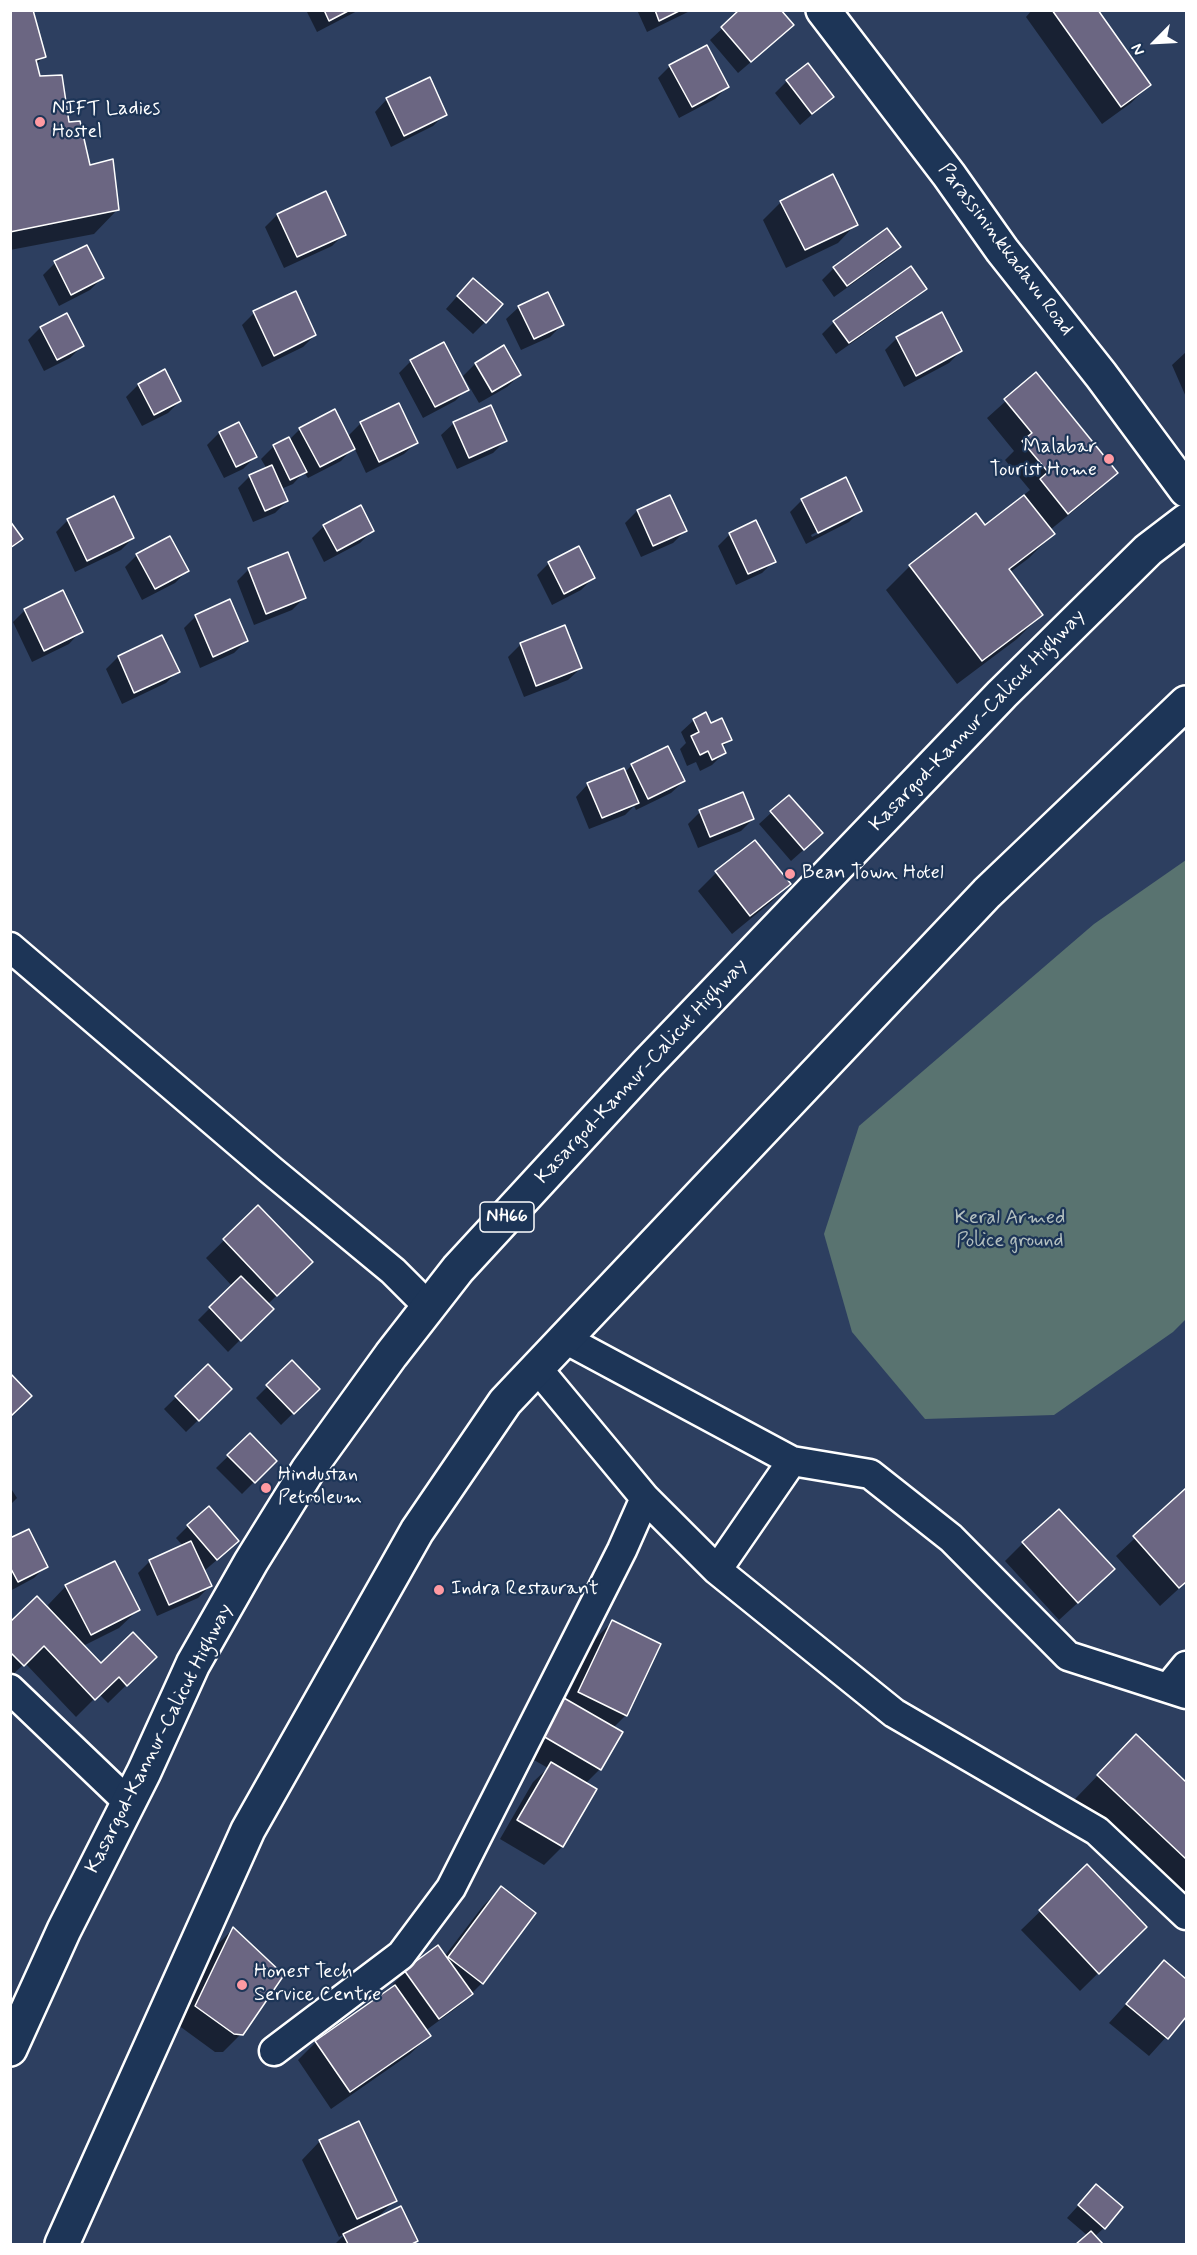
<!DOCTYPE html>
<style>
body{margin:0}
#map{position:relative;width:1197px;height:2255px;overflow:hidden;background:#2d3f60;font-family:Mynerve,sans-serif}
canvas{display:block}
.frame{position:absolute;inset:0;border:12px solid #fff;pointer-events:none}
.north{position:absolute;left:1125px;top:12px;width:60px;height:60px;-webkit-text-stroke:4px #1d3557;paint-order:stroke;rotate:246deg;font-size:16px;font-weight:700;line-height:24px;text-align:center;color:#fff}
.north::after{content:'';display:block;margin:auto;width:21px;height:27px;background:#fff;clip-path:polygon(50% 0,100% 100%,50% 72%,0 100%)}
</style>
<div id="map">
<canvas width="1197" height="2255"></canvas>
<div class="frame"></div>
<div class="north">N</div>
</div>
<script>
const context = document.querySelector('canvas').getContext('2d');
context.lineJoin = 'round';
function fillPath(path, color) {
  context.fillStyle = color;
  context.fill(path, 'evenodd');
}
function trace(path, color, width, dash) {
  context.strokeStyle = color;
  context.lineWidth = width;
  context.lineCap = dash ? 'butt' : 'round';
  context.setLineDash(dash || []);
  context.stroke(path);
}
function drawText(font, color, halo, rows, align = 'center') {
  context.font = font + ' Mynerve,sans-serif';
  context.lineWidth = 4.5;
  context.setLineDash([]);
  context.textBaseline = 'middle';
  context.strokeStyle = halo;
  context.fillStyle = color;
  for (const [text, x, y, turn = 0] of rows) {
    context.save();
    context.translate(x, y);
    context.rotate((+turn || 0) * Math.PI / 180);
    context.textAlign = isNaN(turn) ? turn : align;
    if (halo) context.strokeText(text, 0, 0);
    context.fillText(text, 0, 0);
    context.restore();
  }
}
const green = new Path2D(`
 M1186 860V1319L1173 1332 1054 1415 925 1419 852 1332 824 1234 859 1126 1094 924Z`);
const shadow = new Path2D(`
 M10 10 44 56 36 65 38 77 68 123 89 167 118 209 94 234 10 250Z
 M306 10H359L317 32Z
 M637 10H692L647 32Z
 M742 10 780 37 738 73 710 40Z
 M1032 10H1097L1149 85 1131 103 1102 124 1026 17Z
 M670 66 727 87 715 99 679 118 658 78Z
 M429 79 445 114 433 126 391 147 375 112 387 99Z
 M787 81 832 97 800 125 775 93Z
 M325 193 344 234 332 246 284 268 265 227 277 215Z
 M781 202 856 224 838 243 786 268 763 220Z
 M899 247 887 259 834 297 822 280 834 268Z
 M55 263 102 278 90 290 59 306 43 275Z
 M925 288 913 300 836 354 822 334 834 322Z
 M461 292 485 322 473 334 446 309Z
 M295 293 315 335 303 347 262 367 242 325 254 313Z
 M519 307 562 325 550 337 521 350 506 319Z
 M66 315 82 346 70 358 44 371 28 340 40 328Z
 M897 338 961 351 949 363 904 387 885 350Z
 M1186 352V397L1172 365Z
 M411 361 467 389 455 401 423 418 399 373Z
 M475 364 520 375 507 387 479 403 463 376Z
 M1036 374 1116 472 1098 491 1050 530 1053 534 1029 558 1009 573 1041 615 1017 639 957 684 886 590 910 566 984 527 1030 490 1005 460 1014 451 987 418Z
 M138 385 180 401 168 413 142 426 126 397Z
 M490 407 505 441 493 453 457 469 441 435 454 423Z
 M361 423 417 442 404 454 366 473 354 447 341 461 308 478 304 472 293 484 281 489 287 501 275 513 253 522 238 488 250 476 267 469 261 459 273 447 289 440 300 429 347 437Z
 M239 424 255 457 243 469 224 478 207 445 219 433Z
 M670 497 685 531 673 543 641 557 625 523 637 511Z
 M802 500 861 510 849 522 806 544 790 512ZM848 516V519L812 537 811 535Z
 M68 520 133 538 121 550 75 572 56 532Z
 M324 526 372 531 360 543 324 562 312 538Z
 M730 534 774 561 762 573 736 585 718 546Z
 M137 555 187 571 175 583 142 600 125 567Z
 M549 563 593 578 581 590 552 605 537 575Z
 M249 569 304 598 292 610 254 625 237 581Z
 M25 610 81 631 69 644 32 662 13 622Z
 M196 616 246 641 234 653 200 668 184 628Z
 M565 627 581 668 568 680 524 697 508 657 520 645Z
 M162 637 178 671 166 683 122 704 106 669 118 657Z
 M694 720 711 725 730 739 722 748 724 753 712 765 700 771 696 762 687 766 680 749 686 743 681 732Z
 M632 765 684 781 671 793 636 810 634 806 625 815 589 829 576 797 588 784 625 772Z
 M700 812 753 819 741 831 698 848 688 824Z
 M771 813 809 845 791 861 759 824Z
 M755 842 789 884 771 902 732 934 698 891 716 873Z
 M258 1207 311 1262 267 1305 271 1309 228 1352 198 1320 232 1286 206 1258Z
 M292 1362 318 1389 281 1425 256 1398Z
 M208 1366 230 1389 186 1432 164 1409Z
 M250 1435 275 1461 242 1494 216 1468Z
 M10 1487 17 1498 10 1505Z
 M1186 1490V1582L1160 1606 1116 1556Z
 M188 1526 225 1553 204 1571 210 1586 198 1598 157 1616 138 1573 150 1561 183 1546 176 1538Z
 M10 1540 46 1566 34 1578 10 1591Z
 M1023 1543 1095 1587 1059 1620 1005 1561Z
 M66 1586 138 1610 119 1628 83 1646 101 1665 155 1657 108 1703 99 1694 76 1717 25 1663 10 1677V1624L53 1614 48 1605Z
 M612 1622 626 1715 613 1728 600 1769 585 1784 595 1790 562 1847 544 1865 500 1839 533 1782 548 1768 525 1755 546 1718 565 1701 594 1640Z
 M1136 1736 1186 1784V1906L1074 1800Z
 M1087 1866 1145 1927 1080 1991 1021 1930Z
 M501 1888 482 1983 459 2006 425 2031 429 2036 410 2054 331 2109 298 2060 316 2042 395 1987 393 1984 405 1972 437 1947 444 1957 483 1906Z
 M233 1929 241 2034 223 2052H215L178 2025 215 1947Z
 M1164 1962 1186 1981V2015L1149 2056 1109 2023Z
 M320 2141 395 2200 376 2219 417 2241 413 2244H335L345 2234 339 2237 302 2160Z
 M1085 2198 1104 2228 1094 2237 1101 2244H1078L1088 2236 1067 2218Z`);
const building = new Path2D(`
 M10 10H33L46 57 36 60 40 76 62 75 69 122 80 121 90 165 113 159 119 210 10 232Z
 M324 10H350L329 21Z
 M655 10H681L659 21Z
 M739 10H781L794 25 751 62 721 27Z
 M1052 10H1098L1151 85 1121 107Z
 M707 45 729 87 692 107 669 65Z
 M808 63 834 97 812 114 786 80Z
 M430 77 447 115 404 136 386 98Z
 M833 174 858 225 805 250 780 201Z
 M326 191 346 235 297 257 277 214Z
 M887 228 901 247 847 286 833 267Z
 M87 245 104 278 71 295 54 261Z
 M911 266 927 289 849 343 833 321Z
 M473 278 503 304 486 323 457 296Z
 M296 291 316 335 274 356 253 311Z
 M548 292 564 325 534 339 518 306Z
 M942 312 962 351 916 376 896 337Z
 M67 313 84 346 57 360 40 327Z
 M444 342 469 390 435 407 410 360Z
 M504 345 521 375 492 392 475 363Z
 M165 369 181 401 154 415 138 384Z
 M1036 372 1118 473 1068 514 1040 479 1048 472 1022 441 1032 433 1004 399Z
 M399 403 418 443 379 462 360 422Z
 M491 405 507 441 469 458 453 422Z
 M335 409 355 449 320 467 299 428Z
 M239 422 257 457 236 467 219 432Z
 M289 437 307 472 290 480 273 445Z
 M272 465 288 501 265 511 249 475Z
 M846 477 862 511 818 533 801 499Z
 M670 495 687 531 653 546 637 510Z
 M1024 495 1055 534 1009 569 1043 615 982 661 909 565 976 513 985 525Z
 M114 496 134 538 87 561 67 519Z
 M361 505 374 531 337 551 323 525Z
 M756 520 776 562 748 574 729 533Z
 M10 521 23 539 10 548Z
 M170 536 189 571 155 589 136 554Z
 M579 546 595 578 564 594 548 562Z
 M288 552 306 598 266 614 248 568Z
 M63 590 83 632 44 651 24 609Z
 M230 599 248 641 213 657 195 615Z
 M565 625 582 668 536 686 520 643Z
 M162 635 180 672 134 693 118 656Z
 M706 712 711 723 722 718 732 740 722 744 726 753 712 760 708 751 700 755 691 736 699 732 693 719Z
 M668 746 685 781 648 799 631 764Z
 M624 768 639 803 602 818 587 783Z
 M743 792 754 819 710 837 699 810Z
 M789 795 823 833 804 850 770 811Z
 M755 840 791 884 750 916 715 871Z
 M258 1205 313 1262 277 1296 223 1239Z
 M241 1276 274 1309 241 1341 209 1307Z
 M292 1360 320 1389 294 1414 266 1385Z
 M208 1364 232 1389 199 1421 175 1396Z
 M10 1373 32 1396 10 1417Z
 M250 1433 277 1461 255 1483 227 1455Z
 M1186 1488V1582L1179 1588 1133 1536Z
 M209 1506 239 1541 217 1560 187 1525Z
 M1059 1509 1115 1569 1078 1603 1022 1542Z
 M29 1529 48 1567 18 1582 10 1567V1538Z
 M191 1541 212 1586 169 1605 149 1560Z
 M115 1561 140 1610 91 1635 65 1585Z
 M37 1596 101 1663 133 1632 157 1657 127 1686 119 1677 95 1700 44 1646 24 1666 10 1652V1622Z
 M612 1620 661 1644 627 1716 578 1692Z
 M564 1698 623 1732 601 1770 543 1736Z
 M1136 1734 1186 1782V1859L1097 1775Z
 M551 1762 597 1789 563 1847 517 1820Z
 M1087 1864 1147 1927 1099 1974 1039 1910Z
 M501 1886 536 1913 483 1984 448 1957Z
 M233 1927 284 1975 243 2035 234 2034 195 2006Z
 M438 1945 473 1994 439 2019 404 1970Z
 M1164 1960 1186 1979V2017L1168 2039 1126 2004Z
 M395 1985 431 2036 350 2092 315 2041Z
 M359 2121 397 2201 357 2219 319 2140Z
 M1096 2184 1123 2207 1105 2229 1078 2205Z
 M401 2206 418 2241 412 2244H348L343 2234Z
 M1091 2231 1103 2244H1076Z`);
const minor = new Path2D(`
 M10 947 272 1171 393 1271 429 1307
 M565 1339 792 1461
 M537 1368 645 1498 717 1570 894 1713 1097 1831 1186 1915
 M717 1570 792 1461 870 1474 951 1538 1068 1656 1186 1694
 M1168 1688 1186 1666
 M10 1689 128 1802
 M274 2051 401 1955 451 1888 622 1550 645 1498`);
const major = new Path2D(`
 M823 10 949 175 1002 250 1101 375 1186 490`);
const highway = new Path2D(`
 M10 2049 64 1930 144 1772 193 1664 251 1562 308 1470 391 1355 458 1269 648 1063 1002 694 1148 550 1186 521
 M62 2244 248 1830 417 1531 505 1402 987 893 1186 703`);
const markers = [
 [40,122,6,"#ff9aa2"],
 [1109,459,6,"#ff9aa2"],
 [790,874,6,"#ff9aa2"],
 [266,1488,6,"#ff9aa2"],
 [439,1590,6,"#ff9aa2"],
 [242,1985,6,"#ff9aa2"]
];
const shields = [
 [507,1217,54]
];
const shieldNames = [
 ["NH66",507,1217]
];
const poiNames = [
 ["NIFT Ladies",52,110],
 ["Hostel",52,133],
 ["Malabar",1097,448,"right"],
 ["Tourist Home",1097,471,"right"],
 ["Bean Town Hotel",802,874],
 ["Hindustan",278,1476],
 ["Petroleum",278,1499],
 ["Indra Restaurant",451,1590],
 ["Honest Tech",254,1973],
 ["Service Centre",254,1996]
];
const streetNames = [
 ["Parassininkkadavu Road",1005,250,53],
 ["Kasargod-Kannur-Calicut Highway",978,721,-46],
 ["Kasargod-Kannur-Calicut Highway",642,1072,-47],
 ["Kasargod-Kannur-Calicut Highway",160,1739,-63]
];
const parkNames = [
 ["Keral Armed",1010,1219],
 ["Police ground",1010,1242]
];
fillPath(green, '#597370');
fillPath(shadow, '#0007');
fillPath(building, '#6b6682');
trace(building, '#fff', 1.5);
trace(minor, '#fff', 33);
trace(major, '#fff', 38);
trace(highway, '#fff', 38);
trace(minor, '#1d3557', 28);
trace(major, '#1d3557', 33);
trace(highway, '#1d3557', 33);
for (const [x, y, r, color] of markers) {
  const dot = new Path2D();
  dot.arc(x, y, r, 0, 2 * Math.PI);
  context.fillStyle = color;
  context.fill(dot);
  trace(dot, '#1d3557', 2);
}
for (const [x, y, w] of shields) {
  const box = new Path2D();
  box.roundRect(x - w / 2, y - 15, w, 30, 4.5);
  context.fillStyle = '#1d3557';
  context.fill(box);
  trace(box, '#fff', 1.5);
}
drawText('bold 18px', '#fff', null, shieldNames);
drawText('20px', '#fff', '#1d3557', poiNames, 'left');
drawText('20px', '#fff', '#1d3557', streetNames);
drawText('20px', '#b4c0bf', '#1d3557', parkNames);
</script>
